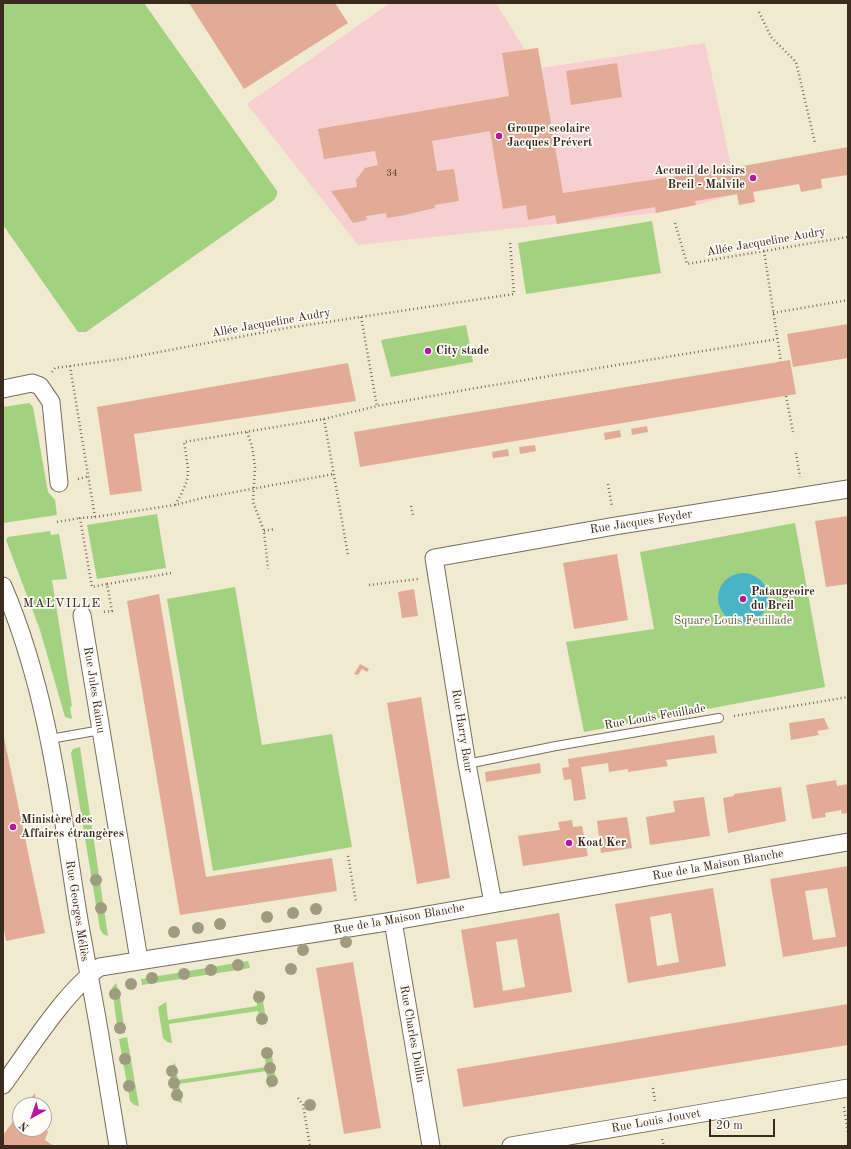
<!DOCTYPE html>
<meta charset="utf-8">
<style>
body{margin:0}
#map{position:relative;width:851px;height:1149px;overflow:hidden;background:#f0ead1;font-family:"Old Standard TT",serif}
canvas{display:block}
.frame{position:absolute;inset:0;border:4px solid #3b2a1e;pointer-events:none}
.north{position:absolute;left:12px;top:1097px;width:40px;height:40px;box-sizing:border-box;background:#fdfcf7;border:1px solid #afa8a0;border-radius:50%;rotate:220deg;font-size:11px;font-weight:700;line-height:16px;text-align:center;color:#3b2a1e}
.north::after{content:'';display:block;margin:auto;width:14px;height:18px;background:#b5179e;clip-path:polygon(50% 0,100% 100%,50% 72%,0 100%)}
.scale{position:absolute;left:709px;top:1119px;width:66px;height:18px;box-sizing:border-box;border:2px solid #3b2a1e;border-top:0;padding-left:5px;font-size:12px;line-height:14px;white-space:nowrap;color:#3b2a1e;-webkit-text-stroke:3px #fdfcf7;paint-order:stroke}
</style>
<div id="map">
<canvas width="851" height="1149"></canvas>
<div class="frame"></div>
<div class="north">N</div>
<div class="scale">20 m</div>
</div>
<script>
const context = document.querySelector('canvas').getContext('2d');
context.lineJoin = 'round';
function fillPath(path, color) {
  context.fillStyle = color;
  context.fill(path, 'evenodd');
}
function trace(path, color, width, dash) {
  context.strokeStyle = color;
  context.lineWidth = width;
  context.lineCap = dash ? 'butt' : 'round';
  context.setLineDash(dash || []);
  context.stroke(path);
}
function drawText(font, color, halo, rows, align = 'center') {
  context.font = font + ' "Old Standard TT",serif';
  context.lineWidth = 3.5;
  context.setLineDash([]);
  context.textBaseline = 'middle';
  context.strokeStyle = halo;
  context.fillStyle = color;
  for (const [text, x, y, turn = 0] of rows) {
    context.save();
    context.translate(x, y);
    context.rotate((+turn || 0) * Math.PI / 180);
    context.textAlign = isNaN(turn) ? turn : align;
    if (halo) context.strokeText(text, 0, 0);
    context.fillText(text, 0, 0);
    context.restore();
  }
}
const built = new Path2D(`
 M390 3H496L525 50 538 48 541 68 705 43 737 194 696 205 656 213 358 245 247 104Z`);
const green = new Path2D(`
 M3 3H144L277 191V195L274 200 86 332H78L3 225Z
 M652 221 661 273 526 294 518 243Z
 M466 325 473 362 391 377 381 340Z
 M29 403 33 407 48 492 55 500 57 515 3 523V407Z
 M157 514 166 568 97 579 87 525Z
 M795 523 825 687 584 732 566 642 654 629 640 552Z
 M50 531 51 535 59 534 67 579 52 580 72 706 70 707 72 719 65 717 40 630 6 540 8 537Z
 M235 587 262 745 332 734 352 847 213 871 167 599Z
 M80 747 108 936 103 934 100 929 71 753 73 749Z
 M248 961 250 968 142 985 141 979Z
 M116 983 119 992 125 1033 120 1034 118 1032 112 988Z
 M255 989 262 995 266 1019 261 1025 258 1011 169 1024 172 1043 167 1042 163 1038 158 1007 166 1002 168 1020 257 1006Z
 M127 1037 139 1106 134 1105 130 1101 119 1039Z
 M264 1049 272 1056 276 1080 269 1089 266 1071 179 1084 182 1103 174 1100 169 1068 175 1063 178 1080 266 1067Z`);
const water = new Path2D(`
 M718 598a25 25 0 1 1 50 0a25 25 0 1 1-50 0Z`);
const building = new Path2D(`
 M189 3H335L348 23 244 89Z
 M538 48 563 193 732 168 848 147V175L821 179 822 188 801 192 799 184 753 192 755 202 739 205 737 194 695 201 696 205 656 213 655 207 557 224 555 215 528 220 526 205 503 209 490 131 432 141 437 171 454 169 459 201 434 205 435 208 400 216 387 218 386 213 366 216 367 220 353 223 331 191 357 187 356 180 365 168 378 165 375 151 324 159 318 129 509 96 502 53Z
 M617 63 622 97 571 105 566 71Z
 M848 324V358L793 367 787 334Z
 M790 360 796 394 360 467 354 432Z
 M348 363 356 401 134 434 142 491 110 495 97 407Z
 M647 426 648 432 632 435 631 429Z
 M620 430 621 437 605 440 604 433Z
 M535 445 536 451 520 454 519 447Z
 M508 449 509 456 493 458 492 452Z
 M848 516V584L826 587 815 521Z
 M617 554 628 620 574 629 563 563Z
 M414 589 418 616 402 618 398 592Z
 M159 594 206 877 332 858 337 891 180 915 127 601Z
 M360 664 369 669 367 672 362 669 358 675 354 674Z
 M421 697 450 878 417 884 387 703Z
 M824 718 829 729 817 731 819 735 791 740 789 723Z
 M3 733 45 933 6 941 3 925Z
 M714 735 717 753 666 760 668 766 628 772V769L609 772 608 763 581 767 586 799 574 801 571 779 564 780 562 768 569 767 568 759Z
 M540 763 541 773 486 782 485 772Z
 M836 780 837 786 848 784V813L842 814 841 810 825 813 826 817 812 819 806 785Z
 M781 787 786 821 728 833 723 798 734 796V794Z
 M704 797 710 836 650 845 646 817 675 812 673 801Z
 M627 817 632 848 601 853 597 821Z
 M572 820 573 827 582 826 588 856 523 866 518 836 560 830 558 822Z
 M848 866V946L783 957 770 879ZM827 888 836 937 813 940 805 891Z
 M713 888 726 966 628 983 615 904ZM671 913 679 962 657 966 650 917Z
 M559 913 572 992 474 1008 461 930ZM517 939 525 987 503 991 496 942Z
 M353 962 381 1128 344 1134 316 968Z
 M848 1004V1045L463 1107 457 1069Z
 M35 1093 36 1105H25Z
 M20 1112V1129H44V1127L48 1132 45 1140 54 1146H3V1135Z`);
const path = new Path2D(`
 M759 12 771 37 796 62 815 143
 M675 223 687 264 848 237
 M764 251 781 362
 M773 313 848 300
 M361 317 377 406
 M70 366 95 517 80 518 92 587 107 584 112 611 102 612
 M52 372 55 368 122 359 287 328 514 294 510 241
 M786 396 793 432
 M324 419 348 555
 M247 432 252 446 255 467 253 502 264 531 268 569
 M796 453 800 477
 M78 479 89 476
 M608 484 612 507
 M175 505C192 476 189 475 184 442L324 419 377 406 476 388 777 339
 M411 506 413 515
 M95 517 175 505 202 498 334 474
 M57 522 80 518
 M264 531 274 529
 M107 584 172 573
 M369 585 418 579
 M734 716 848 697
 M348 856 356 902
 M653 1088 655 1101
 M298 1098 303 1105 310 1146
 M844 1107 848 1134
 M662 1139 664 1146`);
const lane = new Path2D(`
 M50 739 101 730
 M467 764 556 746 719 718`);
const street = new Path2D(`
 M3 389 32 383 40 386 51 402 59 483
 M3 586C47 688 60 799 77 908 84 951 93 993 100 1036 106 1072 112 1109 118 1146
 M82 615 139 960
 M493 903 467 764 434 558 615 526 848 489
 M393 921 431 1146
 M3 1085C28 1051 66 990 100 967L393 921 848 842
 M511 1146 848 1088`);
const trees = [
 [96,880],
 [101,908],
 [316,909],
 [293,913],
 [267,917],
 [220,924],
 [198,928],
 [174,932],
 [346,942],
 [303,950],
 [238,965],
 [291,969],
 [211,970],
 [184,974],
 [152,978],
 [131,984],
 [115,994],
 [259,997],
 [262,1019],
 [120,1028],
 [267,1053],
 [125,1059],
 [270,1068],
 [172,1071],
 [272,1081],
 [174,1083],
 [129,1086],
 [177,1095],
 [310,1105]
];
const markers = [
 [499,136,4,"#b5179e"],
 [753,178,4,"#b5179e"],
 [428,351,4,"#b5179e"],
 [743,599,4,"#b5179e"],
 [13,827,4,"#b5179e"],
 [569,843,4,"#b5179e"]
];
const numberNames = [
 ["34",392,173]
];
const poiNames = [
 ["Groupe scolaire",507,129],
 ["Jacques Prévert",507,143],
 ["Accueil de loisirs",745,171,"right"],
 ["Breil - Malvile",745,185,"right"],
 ["City stade",436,351],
 ["Pataugeoire",751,592],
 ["du Breil",751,606],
 ["Ministère des",21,820],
 ["Affaires étrangères",21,834],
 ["Koat Ker",577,843]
];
const streetNames = [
 ["Allée Jacqueline Audry",766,242,-10],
 ["Allée Jacqueline Audry",271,323,-10],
 ["Rue Jacques Feyder",641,522,-9],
 ["Rue Jules Raimu",94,690,81],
 ["Rue Louis Feuillade",655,717,-10],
 ["Rue Harry Baur",462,731,81],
 ["Rue de la Maison Blanche",718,865,-10],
 ["Rue Georges Méliès",77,911,81],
 ["Rue de la Maison Blanche",399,919,-10],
 ["Rue Charles Dullin",412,1034,80],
 ["Rue Louis Jouvet",656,1121,-10]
];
const parkNames = [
 ["Square Louis Feuillade",733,621]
];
const neighbourhoodNames = [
 ["MALVILLE",62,604]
];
fillPath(built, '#f7cfd1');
fillPath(green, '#a2d17f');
fillPath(water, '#4ab4c7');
fillPath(building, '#e1ab96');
trace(lane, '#7a6d5d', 10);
trace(street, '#7a6d5d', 19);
trace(path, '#7a6d5d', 2.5, [1, 3]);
trace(lane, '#fff', 8);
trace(street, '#fff', 17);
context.fillStyle = '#9e9c7e';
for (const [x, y] of trees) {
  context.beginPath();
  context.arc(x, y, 6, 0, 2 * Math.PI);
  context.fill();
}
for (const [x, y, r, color] of markers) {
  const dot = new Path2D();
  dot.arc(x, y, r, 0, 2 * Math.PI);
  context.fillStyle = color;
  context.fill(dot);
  trace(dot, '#fdfcf7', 1.5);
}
drawText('10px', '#644a3c', null, numberNames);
drawText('bold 12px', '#3b2a1e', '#fdfcf7', poiNames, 'left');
drawText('12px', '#3b2a1e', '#fdfcf7', streetNames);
drawText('12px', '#5a5c3b', '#fdfcf7', parkNames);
context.letterSpacing = '1px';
drawText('13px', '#3b2a1e', '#fdfcf7', neighbourhoodNames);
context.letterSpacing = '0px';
</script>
